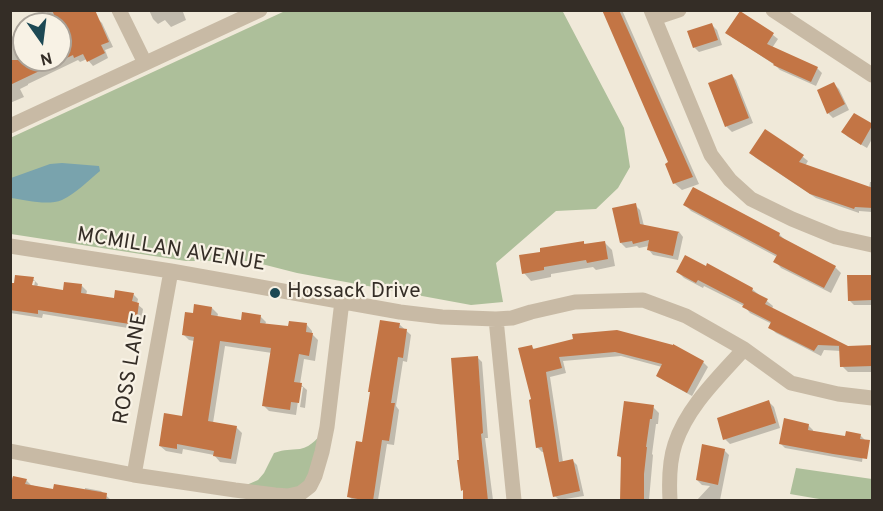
<!DOCTYPE html>
<style>
body{margin:0}
#map{position:relative;width:883px;height:511px;overflow:hidden;background:#f0e9d9;font-family:Overpass,sans-serif}
canvas{display:block}
.frame{position:absolute;inset:0;border:12px solid #342d26;pointer-events:none}
.north{position:absolute;left:12px;top:12px;width:60px;height:60px;box-sizing:border-box;background:#f8f2e5;border:2px solid #aaa399;border-radius:50%;rotate:166deg;font-size:16px;font-weight:700;line-height:24px;text-align:center;color:#342d26}
.north::after{content:'';display:block;margin:auto;width:21px;height:27px;background:#1d4954;clip-path:polygon(50% 0,100% 100%,50% 72%,0 100%)}
</style>
<div id="map">
<canvas width="883" height="511"></canvas>
<div class="frame"></div>
<div class="north">N</div>
</div>
<script>
const context = document.querySelector('canvas').getContext('2d');
context.lineJoin = 'round';
function fillPath(path, color) {
  context.fillStyle = color;
  context.fill(path, 'evenodd');
}
function trace(path, color, width, dash) {
  context.strokeStyle = color;
  context.lineWidth = width;
  context.lineCap = dash ? 'butt' : 'round';
  context.setLineDash(dash || []);
  context.stroke(path);
}
function drawText(font, color, halo, rows, align = 'center') {
  context.font = font + ' Overpass,sans-serif';
  context.lineWidth = 4.5;
  context.setLineDash([]);
  context.textBaseline = 'middle';
  context.strokeStyle = halo;
  context.fillStyle = color;
  for (const [text, x, y, turn = 0] of rows) {
    context.save();
    context.translate(x, y);
    context.rotate((+turn || 0) * Math.PI / 180);
    context.textAlign = isNaN(turn) ? turn : align;
    if (halo) context.strokeText(text, 0, 0);
    context.fillText(text, 0, 0);
    context.restore();
  }
}
const green = new Path2D(`
 M562 10 624 128 630 167 618 188 596 209 556 211 496 263 503 302 471 305 297 273 250 261H186L11 234 10 138 285 11Z
 M327 427 301 493 235 490 258 480 264 473 274 453C286 449 289 450 300 449 312 447 319 436 327 427Z
 M796 468 872 479V500H825L790 494Z`);
const water = new Path2D(`
 M62 163 99 166 100 171C88 181 76 193 62 200 48 206 25 200 11 198V178L50 164Z`);
const shadow = new Path2D(`
 M46 10H80L97 18 102 23 113 47 105 50 108 58 93 66 87 59 80 62 78 60 28 84V85L20 89 24 97 10 103V32L19 48 24 46V60H60V24H52Z
 M149 10H186L183 12 186 20 171 27 165 20 158 24 153 19Z
 M603 10H622L699 184 682 190 674 183 670 163Z
 M740 13 773 35 778 39 772 48 817 68 822 73 816 86 780 70 775 65 732 37Z
 M712 25 717 30 722 45 699 52 694 47Z
 M732 75 736 80 753 123 732 132 727 127 710 84Z
 M834 84 839 89 849 110 833 118 828 113Z
 M855 115 872 126V139L867 148 848 137 843 132Z
 M765 131 803 157 808 161 805 166 869 189 870 182H872V212L859 211V213L816 198 756 158 751 153Z
 M635 205 640 210 644 226 680 233 683 237 678 260 653 255 649 250V246L639 248 637 246 626 248 621 243Z
 M685 205 779 234 786 241 835 267 841 273 831 293 781 268 775 261 777 257 691 211Z
 M583 242 586 245 604 242 612 250 615 266 596 270 593 267 551 274V277L531 281 524 273Z
 M678 272 752 289 773 306 772 309 847 347H872V372H848L842 366 841 351 824 350 821 356 776 333 770 327 772 324 750 313 744 306 704 286 703 288 684 278Z
 M872 276V305H854L849 300Z
 M33 279 38 284 37 287 64 292 82 286 87 291 86 295 115 300 133 294 138 299 137 304 143 309 140 330 43 314 42 318 10 313V284ZM32 281H35L33 293 30 292Z
 M212 308 218 314 217 318 242 322 260 316 266 322 265 325 289 328 307 325 312 331V334L318 340 315 361 304 359 300 384 307 390 305 408 300 407 303 387H300L296 415 269 411 264 406 272 353 225 346 213 423 236 427 242 433 236 464 220 462 214 455 183 449 182 454 166 451 160 446 183 418 194 341 189 340 183 334 194 315Z
 M399 324 411 335 407 362 403 361 396 406 399 410 394 445 387 444 378 500H353L349 497 363 444 371 393 369 391Z
 M674 346 703 362 708 367 692 396 663 380 658 375 662 367 621 356 563 361 566 373 550 377 563 462 572 460 577 465 584 496 559 500 555 496 545 452H542L537 447 533 401 532 347 535 350Z
 M477 357 482 362 488 438H485L493 500H465L464 492 463 490Z
 M769 402 774 407 780 428 730 444 725 439Z
 M653 407 659 413 658 424H656L652 454 653 455 649 500H621L622 459 619 456Z
 M808 425 813 430V432L846 438 860 435 865 440 862 462 785 448 780 443Z
 M724 450 729 455 720 500H697L710 486 702 485 697 480Z
 M10 477 26 480 31 485 54 491 85 490V488L101 491 111 500H10Z`);
const building = new Path2D(`
 M52 10H95L109 42 101 45 105 53 87 62 83 54 74 58 73 55 10 85V60H60V24H58Z
 M602 10H619L693 177 673 184 665 164 668 162Z
 M740 11 774 33 767 44 818 67 811 82 773 65 774 64 725 33Z
 M712 23 718 40 693 48 687 31Z
 M732 74 749 118 725 127 708 83Z
 M834 82 845 104 827 114 817 90Z
 M854 113 873 124 861 145 841 132Z
 M765 129 804 155 799 162 873 188V208L855 207 854 209 810 194 749 153Z
 M693 187 780 233 779 236 836 266 824 288 773 262 777 255 683 205Z
 M636 203 640 224 680 232 678 233 673 256 647 250 649 240 633 244 632 241 620 243 612 208Z
 M584 241V244L605 241 608 259 587 263 586 260 544 267V270L522 274 519 255 540 252V248Z
 M685 255 706 266 707 263 753 288 752 291 768 299 765 304 848 346 873 345V366L840 367 839 346H842L818 345 814 351 768 328 771 322 742 307 744 304 698 280 696 283 676 272Z
 M15 275 34 277 32 285 63 290 64 282 82 284 81 293 114 298 115 290 134 293 132 301 139 303 136 325 38 310V314L10 310V283H14Z
 M847 275H873V300L848 301Z
 M194 304 212 307 211 315 241 320 242 312 261 315 260 323 288 326 289 321 307 323 306 332 313 333 309 356 299 354 294 382 302 383 299 403 291 402 290 410 262 406 271 348 220 341 208 421 237 426 231 459 213 456 214 451 177 444V449L159 446 164 413 182 416 194 337 182 335 185 312 193 313Z
 M380 320 400 323 399 328 407 329 403 358 398 357 391 403H395L389 441 382 440 373 501H368L347 497 356 441 362 442 370 392H368Z
 M617 330 673 345V344L704 361 687 393 656 376 662 364 615 352 559 357 562 368 546 372 559 462 573 459 580 491 553 497 542 447 536 448 529 400 531 399 518 348 532 345 533 349 573 339 572 334Z
 M478 356 483 433 481 434 488 501H463V490L461 491 457 460H459L451 358Z
 M769 400 776 423 723 440 717 418Z
 M624 401 654 405 652 419H650L646 447H647L644 474V501H620L621 457 617 456Z
 M784 418 809 424 808 430 845 436 846 431 861 434 860 439 870 440 867 459 833 454 779 444Z
 M702 444 725 449 718 485 696 480Z
 M13 476 27 479 25 484 53 489 54 484 107 493 106 501H10V489Z`);
const street = new Path2D(`
 M119 10 145 63
 M651 10 711 155 730 180 751 199 792 219 836 237 872 245
 M773 10 872 75
 M655 18 679 10
 M10 126 260 10
 M10 246 171 271 400 312 442 317 496 319 512 318 531 312 575 302 643 300 686 316 709 329 744 349 791 383 838 394 872 398
 M496 319 514 500
 M10 451 134 475 235 490 275 495 288 496 301 493 310 486 315 476 322 452 327 427 342 301
 M134 475 171 271
 M670 500C669 482 669 462 675 444 687 407 718 378 744 349`);
const markers = [
 [275,293,6,"#1d4954"]
];
const streetNames = [
 ["MCMILLAN AVENUE",171,251,9],
 ["ROSS LANE",132,369,-80]
];
const poiNames = [
 ["Hossack Drive",287,293]
];
fillPath(green, '#adbf9a');
fillPath(water, '#79a3ad');
fillPath(shadow, '#0003');
fillPath(building, '#c37545');
trace(street, '#c8baa5', 15);
for (const [x, y, r, color] of markers) {
  const dot = new Path2D();
  dot.arc(x, y, r, 0, 2 * Math.PI);
  context.fillStyle = color;
  context.fill(dot);
  trace(dot, '#f8f2e5', 2);
}
drawText('21px', '#342d26', '#f8f2e5', streetNames);
drawText('21px', '#342d26', '#f8f2e5', poiNames, 'left');
</script>
